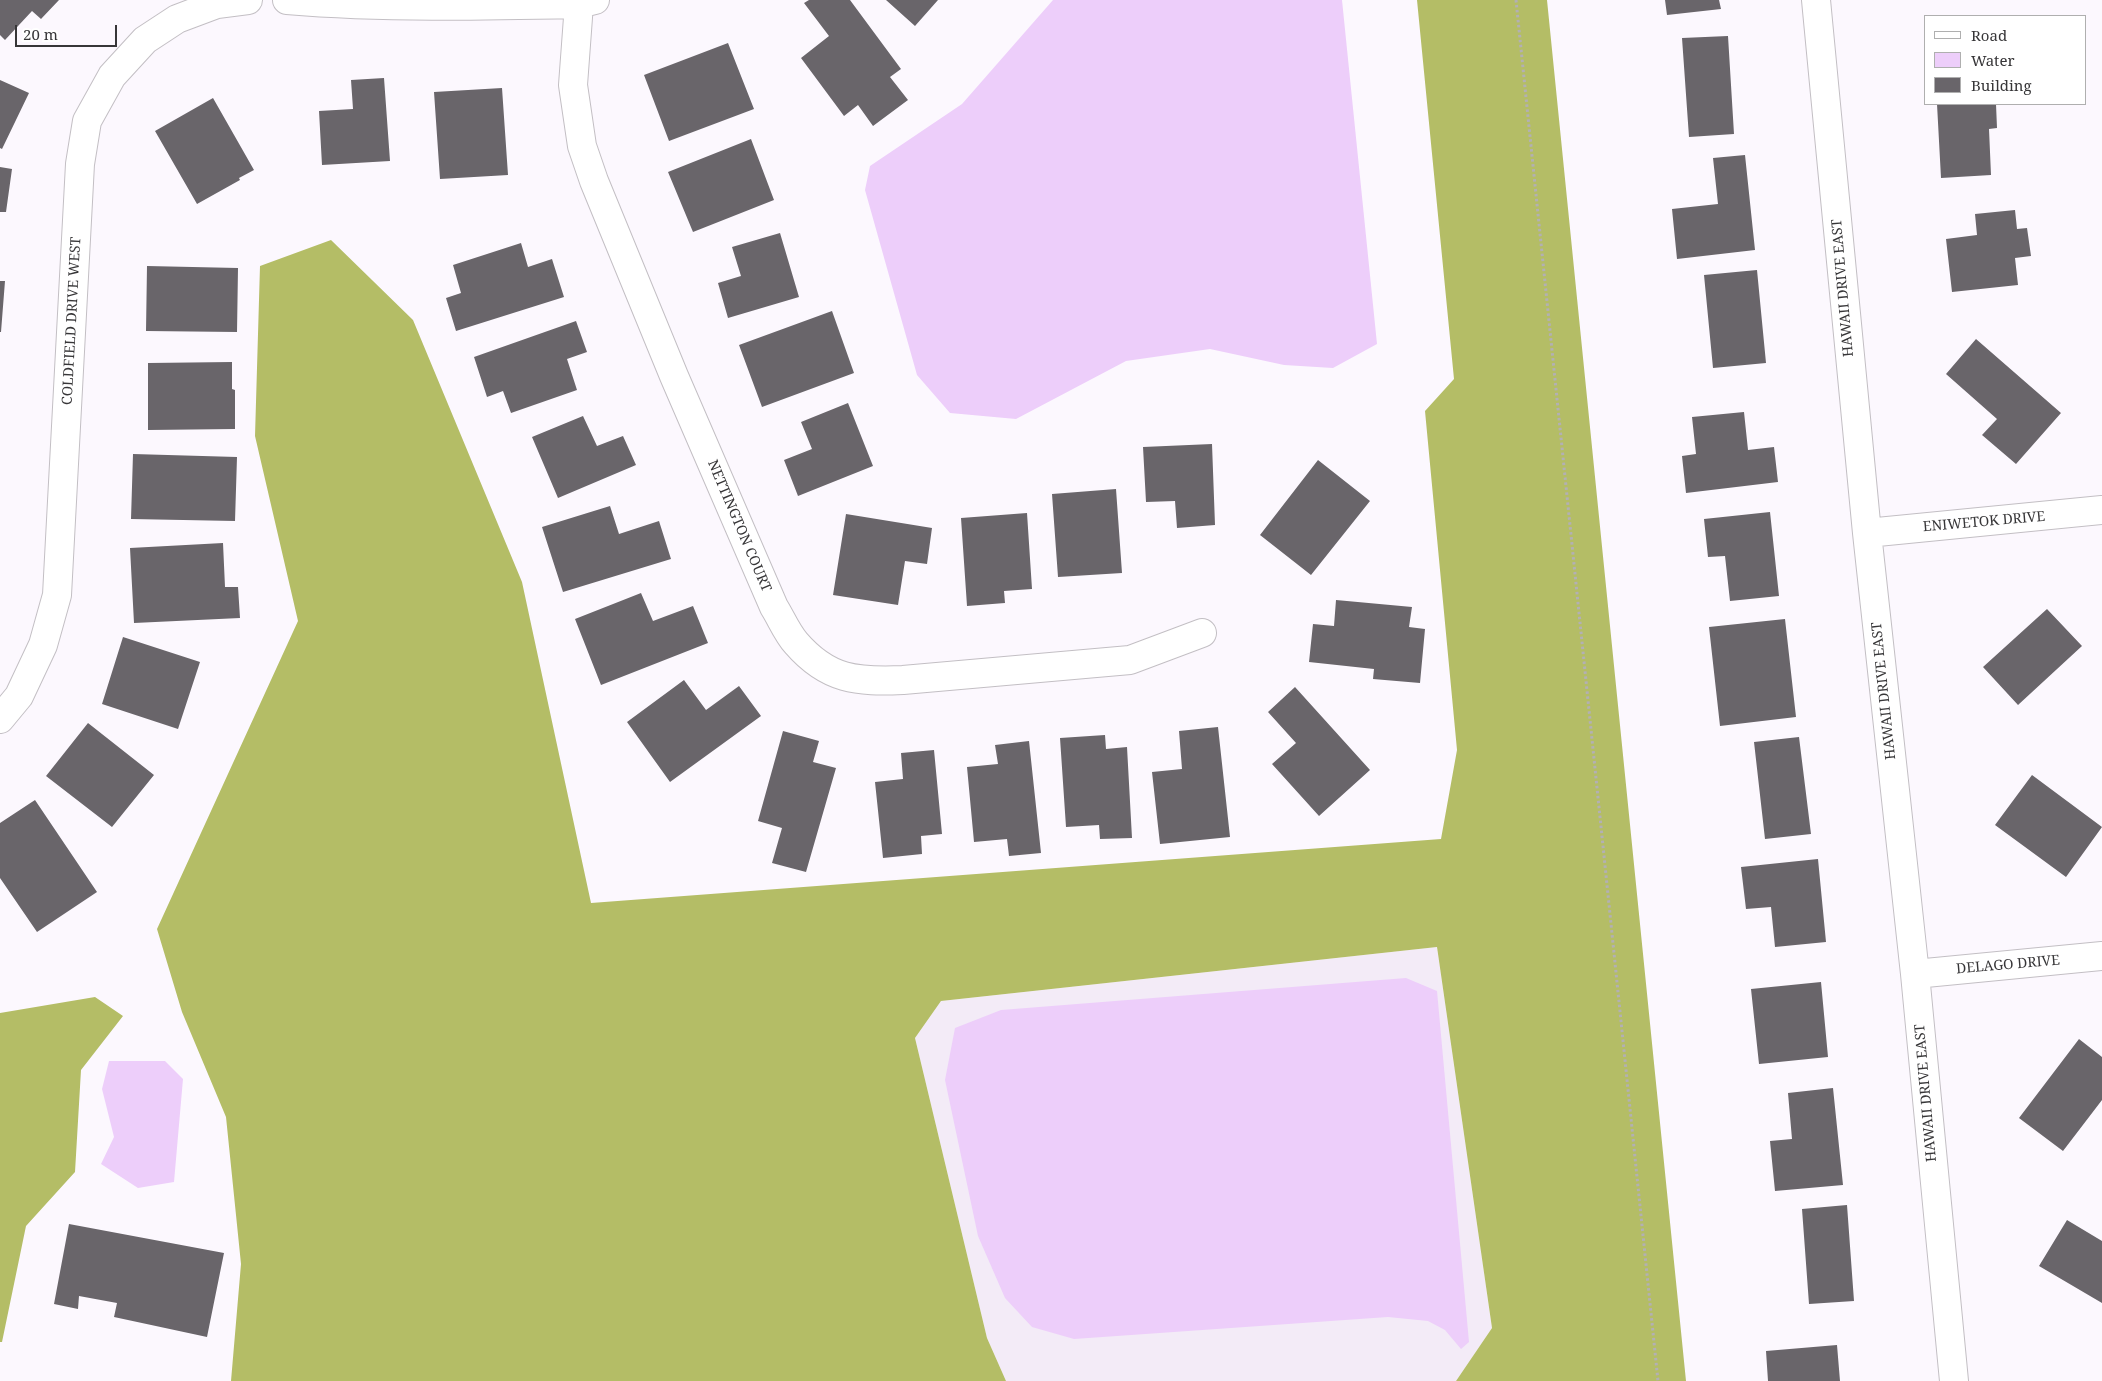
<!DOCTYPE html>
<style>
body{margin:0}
#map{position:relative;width:2102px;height:1381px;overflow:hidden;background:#fcf8fe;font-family:"Noto Serif",serif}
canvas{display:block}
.legend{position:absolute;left:1924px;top:15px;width:162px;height:90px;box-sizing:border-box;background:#fff;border:1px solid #afafaf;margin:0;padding:6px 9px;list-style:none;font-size:15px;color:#373638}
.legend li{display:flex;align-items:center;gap:10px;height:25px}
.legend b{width:25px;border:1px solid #afafaf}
.scale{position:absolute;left:15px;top:25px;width:102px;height:22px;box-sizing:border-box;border:2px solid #373638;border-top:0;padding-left:6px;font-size:15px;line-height:18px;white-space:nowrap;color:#373638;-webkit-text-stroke:4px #fff;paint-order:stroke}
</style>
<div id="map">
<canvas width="2102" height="1381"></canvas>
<ul class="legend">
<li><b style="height:6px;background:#fff"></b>Road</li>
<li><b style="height:14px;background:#edcefa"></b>Water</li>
<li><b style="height:14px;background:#69656a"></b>Building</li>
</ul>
<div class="scale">20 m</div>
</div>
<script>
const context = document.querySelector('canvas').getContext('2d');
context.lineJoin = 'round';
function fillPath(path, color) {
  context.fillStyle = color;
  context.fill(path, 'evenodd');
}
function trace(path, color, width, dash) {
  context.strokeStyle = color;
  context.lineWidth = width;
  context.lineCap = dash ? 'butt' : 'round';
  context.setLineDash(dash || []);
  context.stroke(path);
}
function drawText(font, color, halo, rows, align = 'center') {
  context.font = font + ' "Noto Serif",serif';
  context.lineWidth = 5;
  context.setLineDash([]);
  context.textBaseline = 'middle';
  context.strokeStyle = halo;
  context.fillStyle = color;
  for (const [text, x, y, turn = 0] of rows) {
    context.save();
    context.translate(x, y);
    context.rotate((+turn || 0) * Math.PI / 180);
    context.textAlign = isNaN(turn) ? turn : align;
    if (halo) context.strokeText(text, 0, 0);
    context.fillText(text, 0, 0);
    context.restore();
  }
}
const built = new Path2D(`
 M1437 947 1492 1328 1456 1381H1006L987 1338 915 1038 941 1001Z`);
const forest = new Path2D(`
 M1417 0H1547L1686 1381H1456L1492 1328 1437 947 941 1001 915 1038 987 1338 1006 1381H231L241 1264 226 1117 182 1012 157 929 298 621 255 436 260 266 331 240 413 320 522 582 591 903 1441 839 1457 750 1425 411 1454 379Z
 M95 997 123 1016 81 1070 75 1172 26 1226 2 1342H0V1013Z`);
const water = new Path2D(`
 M1053 0H1342L1377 344 1333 368 1284 365 1210 349 1126 361 1016 419 950 413 917 375 865 190 870 166 962 104Z
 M1406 978 1437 991 1469 1342 1461 1349 1445 1330 1428 1321 1388 1317 1074 1339 1032 1327 1005 1298 978 1236 945 1080 955 1028 1001 1010Z
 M109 1061H165L183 1079 174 1182 138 1188 101 1164 114 1137 102 1089Z`);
const building = new Path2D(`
 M0 0H59L41 19 32 11 5 40 0 35Z
 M809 0H850L901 69 890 77 908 100 873 126 858 105 844 116 801 58 829 36 804 3Z
 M886 0H938L915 26Z
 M1665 0H1719L1721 9 1667 15Z
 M1728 36 1734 134 1689 137 1682 38Z
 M728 43 754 109 669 141 644 75Z
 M384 78 390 161 322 165 319 111 353 109 351 80Z
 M0 80 29 93 2 149 0 148Z
 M502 88 508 175 440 179 434 92Z
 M213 98 254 170 239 178 240 180 197 204 155 131Z
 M1937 104H1996L1997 128 1989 129 1991 175 1941 178Z
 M751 139 774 200 693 232 668 172Z
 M1745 155 1755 250 1677 259 1672 209 1718 204 1713 158Z
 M0 167 12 169 6 212H0Z
 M2015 210 2017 229 2027 228 2031 256 2015 258 2018 285 1952 292 1946 239 1977 235 1975 214Z
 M780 233 799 297 728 318 718 283 741 276 732 247Z
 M521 243 528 267 552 259 564 297 456 331 446 298 461 293 453 265Z
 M147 266 238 268 237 332 146 331Z
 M1757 270 1766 363 1713 368 1704 275Z
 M0 281H5L1 332H0Z
 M832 311 854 373 762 407 739 345Z
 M576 321 587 352 567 359 577 390 511 413 503 391 487 397 474 357Z
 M1976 339 2061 413 2016 464 1982 435 1997 419 1946 374Z
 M232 362V389L235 390V429L148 430V363Z
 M848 403 873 466 798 496 784 460 812 449 801 422Z
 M1744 412 1748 450 1774 447 1778 482 1686 493 1682 456 1696 454 1692 417Z
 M583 416 597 446 623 436 636 465 558 498 532 437Z
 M1212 444 1215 525 1177 528 1175 501 1146 502 1143 447Z
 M133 454 237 457 235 521 131 519Z
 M1318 460 1370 501 1311 575 1260 535Z
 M1116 489 1122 573 1058 577 1052 494Z
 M610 506 619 534 659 521 671 559 563 592 542 527Z
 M1770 512 1779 596 1730 601 1725 556 1708 557 1704 519Z
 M1027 513 1032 589 1004 591 1005 603 967 606 961 518Z
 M846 514 932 528 927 564 905 561 898 605 833 595Z
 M223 543 225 587H238L240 618 134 623 130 548Z
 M641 593 653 621 693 606 708 643 601 685 575 619Z
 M1336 600 1412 607 1409 627 1425 629 1420 683 1373 679 1374 669 1309 662 1313 624 1334 626Z
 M2047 609 2082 646 2018 705 1983 667Z
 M1785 619 1796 717 1720 726 1709 627Z
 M123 637 200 662 178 729 102 704Z
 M684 680 706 710 739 686 761 716 670 782 627 722Z
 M1295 687 1370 770 1319 816 1272 764 1296 743 1268 712Z
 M88 723 154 775 112 827 46 776Z
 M1218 727 1230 837 1160 844 1152 772 1182 769 1179 731Z
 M783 731 819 741 813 762 836 768 806 872 772 863 782 828 758 821Z
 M1105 735 1106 749 1127 747 1132 838 1100 839 1099 825 1066 827 1060 738Z
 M1799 737 1811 834 1765 839 1754 742Z
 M1029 741 1041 853 1009 856 1007 839 974 842 967 767 998 764 995 745Z
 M934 750 942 834 921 836 922 854 883 858 875 782 903 779 901 753Z
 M2032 775 2102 827 2066 877 1995 825Z
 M35 800 97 892 37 932 0 878V823Z
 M1818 859 1826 942 1775 947 1771 907 1746 909 1741 867Z
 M1821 982 1828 1057 1759 1064 1751 989Z
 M2079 1039 2102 1057V1100L2063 1151 2019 1118Z
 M1833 1088 1843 1185 1775 1191 1770 1141 1792 1139 1788 1093Z
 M1847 1205 1854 1301 1809 1304 1802 1209Z
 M2067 1220 2102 1241V1303L2039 1266Z
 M69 1224 224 1253 207 1337 114 1317 117 1303 79 1296 78 1309 54 1304Z
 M1837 1345 1840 1381H1768L1766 1351Z`);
const path = new Path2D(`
 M1516 0 1658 1381`);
const minor = new Path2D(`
 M287 0C384 8 481 6 579 4L595 0
 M1816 0 1867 533 1915 974 1954 1381
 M579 4 573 85 582 146 594 181 674 376 774 607C781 618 787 633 796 643 828 680 857 682 903 680L1130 660 1202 633
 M1867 533 2102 510
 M0 719 19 696 43 645 57 595 80 164 87 121 112 76 145 40 177 19 217 4 248 0
 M1915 974 2102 956`);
const streetNames = [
 ["HAWAII DRIVE EAST",1843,288,-95],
 ["COLDFIELD DRIVE WEST",72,321,-87],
 ["ENIWETOK DRIVE",1984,522,-5],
 ["NETTINGTON COURT",739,526,67],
 ["HAWAII DRIVE EAST",1884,691,-96],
 ["DELAGO DRIVE",2008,965,-5],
 ["HAWAII DRIVE EAST",1926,1093,-95]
];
fillPath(built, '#f3ebf7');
fillPath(forest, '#b4bd66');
fillPath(water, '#edcefa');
fillPath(building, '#69656a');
trace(minor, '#c3bfc4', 30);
trace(path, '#b3b0b4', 3, [2.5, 2.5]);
trace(minor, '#fff', 28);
drawText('14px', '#373638', '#fff', streetNames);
</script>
